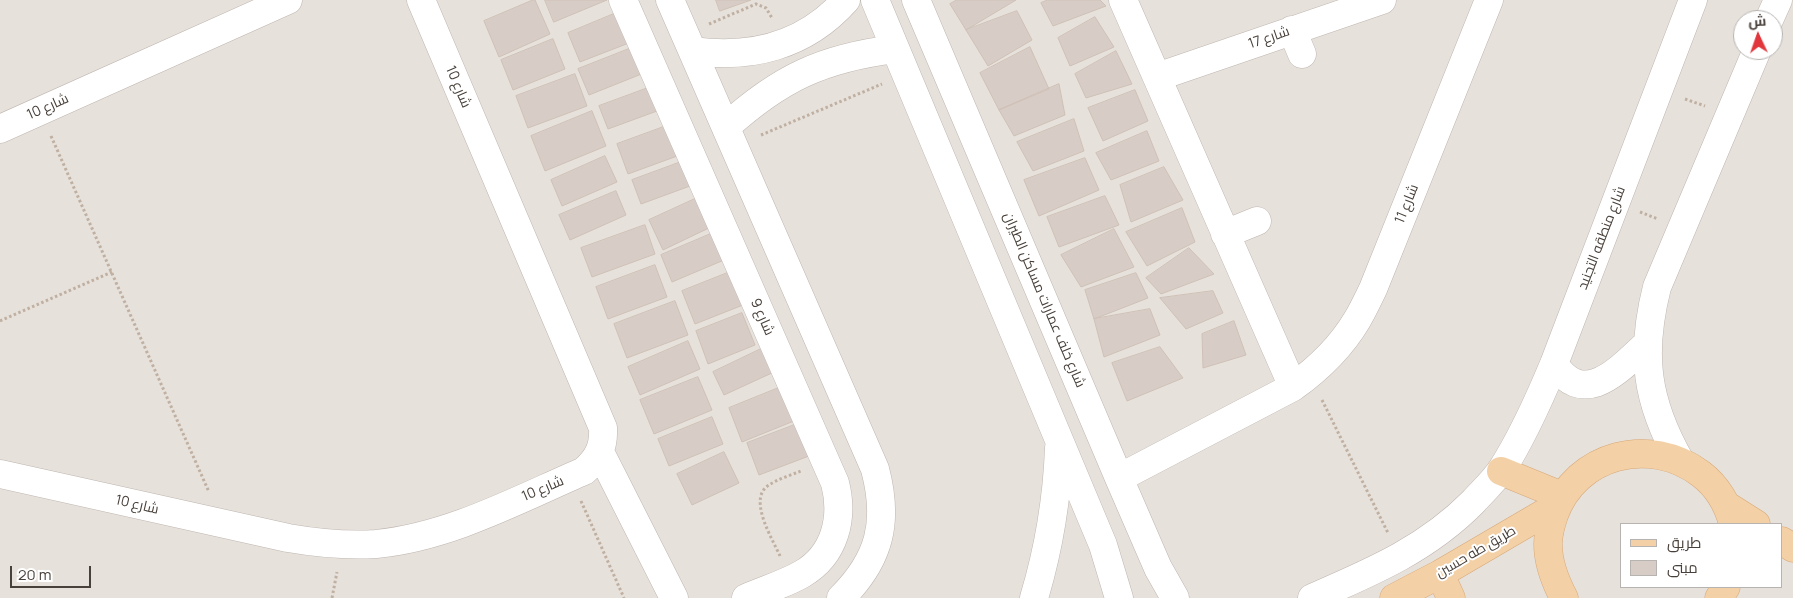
<!DOCTYPE html>
<meta charset="utf-8">
<style>
body{margin:0}
#map{position:relative;width:1793px;height:598px;overflow:hidden;background:#f4f0ec;font-family:Manrope,Cairo,sans-serif}
canvas{display:block}
.legend{position:absolute;left:1620px;top:523px;width:162px;height:65px;box-sizing:border-box;background:#fff;border:1px solid #b6b3b0;margin:0;padding:6px 9px;list-style:none;font-size:15px;color:#48403a}
.legend li{display:flex;align-items:center;gap:10px;height:25px}
.legend b{width:25px;border:1px solid #b6b3b0}
.north{position:absolute;left:1733px;top:10px;width:50px;height:50px;box-sizing:border-box;background:#fff;border:1px solid #b6b3b0;border-radius:50%;rotate:357deg;font-size:14px;font-weight:700;line-height:20px;text-align:center;color:#48403a}
.north::after{content:'';display:block;margin:auto;width:18px;height:22px;background:#e1363b;clip-path:polygon(50% 0,100% 100%,50% 72%,0 100%)}
.scale{position:absolute;left:10px;top:566px;width:81px;height:22px;box-sizing:border-box;border:2px solid #48403a;border-top:0;padding-left:6px;font-size:15px;line-height:18px;white-space:nowrap;color:#48403a;-webkit-text-stroke:4px #fff;paint-order:stroke}
</style>
<div id="map">
<canvas width="1793" height="598"></canvas>
<ul class="legend">
<li><b style="height:6px;background:#f3d0a6"></b>طريق</li>
<li><b style="height:14px;background:#d8cdc6"></b>مبنى</li>
</ul>
<div class="north">ش</div>
<div class="scale">20 m</div>
</div>
<script>
const context = document.querySelector('canvas').getContext('2d');
context.lineJoin = 'round';
function fillPath(path, color) {
  context.fillStyle = color;
  context.fill(path, 'evenodd');
}
function trace(path, color, width, dash) {
  context.strokeStyle = color;
  context.lineWidth = width;
  context.lineCap = dash ? 'butt' : 'round';
  context.setLineDash(dash || []);
  context.stroke(path);
}
function drawText(font, color, halo, rows, align = 'center') {
  context.font = font + ' Manrope,Cairo,sans-serif';
  context.lineWidth = 4;
  context.setLineDash([]);
  context.textBaseline = 'middle';
  context.strokeStyle = halo;
  context.fillStyle = color;
  for (const [text, x, y, turn = 0] of rows) {
    context.save();
    context.translate(x, y);
    context.rotate((+turn || 0) * Math.PI / 180);
    context.textAlign = isNaN(turn) ? turn : align;
    if (halo) context.strokeText(text, 0, 0);
    context.fillText(text, 0, 0);
    context.restore();
  }
}
const residential = new Path2D(`
 M0 0H1793V598H0ZM1743 20H1773V50H1743ZM1622 524H1782V587H1622Z`);
const building = new Path2D(`
 M533 0H535L550 34 499 57 484 21Z
 M545 0H607L554 22Z
 M716 0H751L720 11Z
 M957 0H1016L966 30 950 4Z
 M1048 0H1100L1106 6 1053 26 1041 3Z
 M621 11 634 41 580 62 568 33Z
 M1017 11 1032 40 988 66 966 30Z
 M1095 17 1114 47 1070 66 1058 38Z
 M553 39 565 69 513 90 501 60Z
 M634 47 644 73 589 95 578 69Z
 M1030 47 1049 89 999 110 980 73Z
 M1116 51 1132 84 1086 98 1075 74Z
 M575 74 587 106 528 128 516 96Z
 M1059 84 1065 115 1014 136 999 110Z
 M648 88 657 111 608 129 599 106Z
 M1135 90 1148 121 1103 141 1088 108Z
 M592 111 606 146 545 171 531 136Z
 M1074 119 1084 151 1033 171 1017 142Z
 M669 125 680 155 628 174 617 144Z
 M1147 131 1159 161 1111 180 1096 153Z
 M605 156 617 182 562 206 551 180Z
 M1085 158 1099 190 1039 216 1024 180Z
 M681 162 690 186 641 204 632 180Z
 M1164 167 1183 200 1131 222 1120 185Z
 M616 191 626 215 570 240 559 215Z
 M1105 196 1119 225 1059 247 1047 217Z
 M697 198 711 227 663 250 649 220Z
 M1182 208 1195 242 1147 266 1126 232Z
 M645 225 655 254 592 277 581 248Z
 M1114 229 1134 267 1081 287 1061 255Z
 M713 233 724 260 672 282 661 255Z
 M1189 248 1214 274 1161 294 1146 278Z
 M655 265 667 297 608 319 596 287Z
 M730 272 743 305 695 324 682 291Z
 M1136 273 1148 298 1094 319 1085 290Z
 M1213 291 1223 313 1186 329 1160 298Z
 M675 301 688 335 627 358 614 324Z
 M1150 309 1160 335 1104 357 1094 319Z
 M742 313 755 345 708 364 696 331Z
 M1234 321 1246 355 1203 368 1202 334Z
 M688 341 700 369 640 395 628 367Z
 M1160 347 1183 378 1127 401 1112 363Z
 M763 348 774 372 724 395 713 372Z
 M698 377 712 410 654 434 640 400Z
 M781 387 794 421 742 442 729 408Z
 M712 417 723 444 669 466 658 439Z
 M797 424 809 456 759 475 747 443Z
 M724 452 739 483 692 505 677 474Z`);
const path = new Path2D(`
 M709 24 756 4 766 8 772 18
 M1685 99 1705 106
 M761 135 882 84
 M51 136 209 492
 M1640 212 1658 219
 M0 321 112 272
 M1322 400 1388 533
 M581 501 624 598
 M780 556C772 538 747 498 769 485 778 479 791 475 801 471
 M332 598 337 572`);
const minor = new Path2D(`
 M623 0 835 483C844 518 835 555 802 574 785 584 764 590 746 598
 M670 0 875 469C889 522 880 559 841 598
 M875 0 1103 545 1119 598
 M916 0 1119 478 1158 568 1175 598
 M1123 0 1293 387
 M1769 20 1778 0
 M1292 30 1302 54
 M693 51C751 59 805 46 846 0
 M1157 77 1382 0
 M726 127C780 78 823 58 895 49
 M0 129 288 0
 M1225 234 1257 221
 M1554 364C1585 410 1620 368 1647 344
 M600 452 674 598
 M1680 461C1646 401 1640 354 1657 287L1757 50
 M0 474 288 538C317 543 346 546 376 544 449 537 517 500 584 471 598 459 604 447 603 428L421 0
 M1119 478 1293 387C1318 369 1341 347 1357 320 1363 310 1368 299 1373 289L1489 0
 M1034 598C1049 548 1057 499 1059 448
 M1312 598C1372 572 1427 549 1474 501 1483 491 1494 481 1502 469 1523 436 1539 400 1554 364L1693 0`);
const major = new Path2D(`
 M1501 471 1562 496
 M1726 505 1756 524
 M1782 541 1793 548
 M1440 574 1451 598
 M1394 598 1440 574 1558 505
 M1564 598C1555 581 1548 564 1548 544 1548 534 1551 524 1554 515 1576 454 1650 435 1701 474 1717 486 1728 505 1733 524
 M1719 598 1726 587`);
const streetNames = [
 ["شارع 17",1269,38,-19],
 ["شارع 10",458,87,67],
 ["شارع 10",48,107,-24],
 ["شارع 11",1407,204,-68],
 ["شارع منطقه التجنيد",1602,238,-69],
 ["شارع خلف عمارات مساكن الطيران",1044,300,67],
 ["شارع 9",762,317,66],
 ["شارع 10",543,489,-23],
 ["شارع 10",137,505,13],
 ["طريق طه حسين",1476,552,-30]
];
fillPath(residential, '#e7e1db');
fillPath(building, '#d8cdc6');
trace(building, '#cfc1b7', 1);
trace(minor, '#bfb6b0', 29);
trace(major, '#d7a978', 29);
trace(path, '#bfb0a2', 3, [2.5, 2.5]);
trace(minor, '#fff', 28);
trace(major, '#f3d0a6', 28);
drawText('14px', '#48403a', '#fff', streetNames);
</script>
